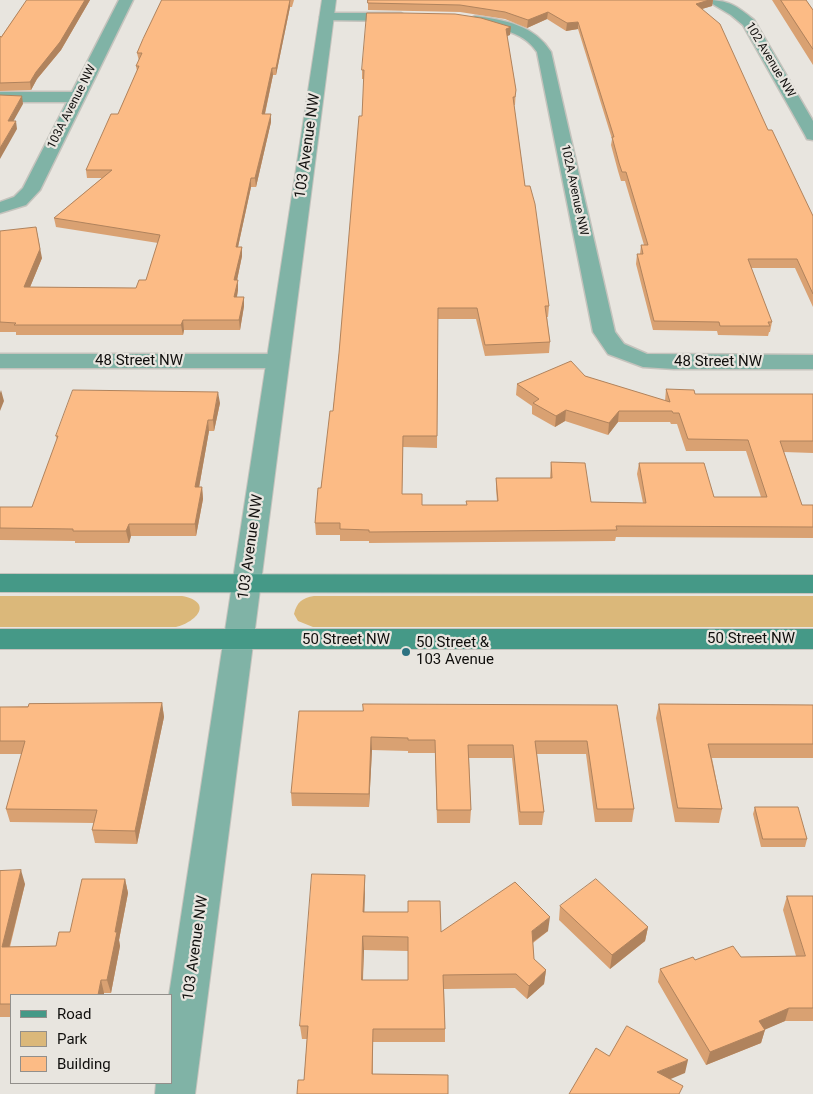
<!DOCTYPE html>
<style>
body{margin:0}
#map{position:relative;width:813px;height:1094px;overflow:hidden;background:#e8e5df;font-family:Roboto,sans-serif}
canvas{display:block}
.legend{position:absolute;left:10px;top:994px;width:162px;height:90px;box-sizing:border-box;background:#e8e5df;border:1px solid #928f8b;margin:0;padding:6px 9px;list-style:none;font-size:15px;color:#100f0d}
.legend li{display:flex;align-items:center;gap:10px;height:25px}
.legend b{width:25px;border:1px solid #928f8b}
</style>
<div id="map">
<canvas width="813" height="1094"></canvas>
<ul class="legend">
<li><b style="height:6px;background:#459987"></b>Road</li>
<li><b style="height:14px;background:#dbb87a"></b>Park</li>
<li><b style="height:14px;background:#fcbb85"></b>Building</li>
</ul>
</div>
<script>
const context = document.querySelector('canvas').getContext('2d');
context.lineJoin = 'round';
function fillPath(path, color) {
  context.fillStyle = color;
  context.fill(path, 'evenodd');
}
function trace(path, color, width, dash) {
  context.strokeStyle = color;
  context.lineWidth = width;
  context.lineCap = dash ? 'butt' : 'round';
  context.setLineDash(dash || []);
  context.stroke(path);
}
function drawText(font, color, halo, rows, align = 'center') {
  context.font = font + ' Roboto,sans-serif';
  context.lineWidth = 4.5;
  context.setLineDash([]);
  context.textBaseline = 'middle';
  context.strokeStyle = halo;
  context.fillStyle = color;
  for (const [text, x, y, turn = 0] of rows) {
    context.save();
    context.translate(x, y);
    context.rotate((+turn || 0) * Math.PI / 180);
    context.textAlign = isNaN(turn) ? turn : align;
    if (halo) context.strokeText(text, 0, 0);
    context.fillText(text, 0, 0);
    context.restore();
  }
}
const green = new Path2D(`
 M0 596H182C214 602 197 622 176 627H0Z
 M314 596H813V627H313L298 621 294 614C297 602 302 598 314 596Z`);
const minor = new Path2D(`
 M119 0H133L40 190 26 205 0 213V202L14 197 23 188 67 102H0V92H72Z
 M706 0C729 0 737 6 754 20L813 121V140L807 139 805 135 743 25 731 15Z
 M327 13H401L408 17 401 21 322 20 320 17Z
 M475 16C505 20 534 25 551 52L615 332 624 344 647 354 813 355V369H674L643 367 608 354 593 332 537 52C522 29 494 29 470 23L468 20Z
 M0 354H277L285 356 288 361 285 366 277 368H0Z`);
const tertiary = new Path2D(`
 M322 0H336L195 1094H155L156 1083H171V995H169Z`);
const secondary = new Path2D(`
 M0 574 813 575V593L0 592Z
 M0 629H813V649H0Z`);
const wall = new Path2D(`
 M27 0H90L61 50 37 79 31 90 0 91V36L1 37Z
 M162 0H294L292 7H290L276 75H273L265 114 271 122 256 187H251L238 247H242V256L237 280 238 290 237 297H244V306L240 330H184L183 335H16V332H0V231L42 258 30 287 136 288 146 280 158 243 56 227 54 218 102 178H87L86 170 118 114 137 71 136 66 139 61 137 53Z
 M368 0H713L712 6 702 9 813 216V307L795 268H751L772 322 770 332H769L768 336 718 335 717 331 653 330 636 264 637 254H640L641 245H644L625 181H621L618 171 611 145 612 139 578 29 566 31 547 19 527 28 505 19 460 12 368 10Z
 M772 0H806L813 10V65Z
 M510 35 507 36 516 90 515 105H514L525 186 549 306 548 317H547L550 342 549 353 485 356 476 319H438L437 448 403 447 402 494 422 505H466L497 501 496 489V478H550L551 462 591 502 643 503 637 474 639 463 714 497H761L746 451H686L677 424H671L670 422H618L608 435 565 421 555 427 532 414V406L516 395 517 384 585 376 665 401 666 389 695 394H813V453L784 452 802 505H813V538L616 537 615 541 369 543V541H340V535H316L315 523 333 411 339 353 362 116 364 79H362V70Z
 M220 403 214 431H209L199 487H202L203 499 196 536H131L129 543H75V541L0 540V507H32L57 440 56 436Z
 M162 703 164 717 137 844 95 843 92 830 94 823 10 822 6 809 22 754H0V707Z
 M659 704 813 705V758H712L722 809 719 823 675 822 656 718Z
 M617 705 634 809 632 822H595L586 754H537L544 812 542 825H519L512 758H469L471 810 470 823H437L435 753H408V751L372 750 369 807 292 806 291 793 363 711Z
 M755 807 807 839 805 847H761L753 814Z
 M0 871 25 884 10 947 56 946 125 879 128 893 119 940 120 946 111 993H104V995H11V1017H0Z
 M365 875V889L364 912 441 932 548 931 533 943 534 959 546 970 544 984 527 999 515 988 444 989 445 1029V1042H373V1074L304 1080 307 1039H302L300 1026ZM364 950 408 951V980H363Z
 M787 896H813V1021H785L765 1029 761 1043 706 1065 658 982 660 969 695 960 741 957 796 956 783 910Z
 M560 906 648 927 645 941 610 969 559 920Z`);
const shadedWall = new Path2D(`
 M85 0H90L61 50 37 79 31 90 30 82 36 72Z
 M290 0V7L276 75V68Z
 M709 0H713L712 6 695 11 696 4Z
 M548 12 547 19 527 28 528 20Z
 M578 22V29L566 31 567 23Z
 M511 27 510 35 505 37 506 29Z
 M272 68 273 75 263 122 262 114Z
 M22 96 23 104 9 129 8 121Z
 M271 114V122L256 187 255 178Z
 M16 121 17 129 0 159V148Z
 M251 178V187L236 256V247Z
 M36 227 42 258 26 297 24 287Z
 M242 247V256L235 290 234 280Z
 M238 280V290L235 306 234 297Z
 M244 297V306L240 330 239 320Z
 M183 320 184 330 183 335 181 325Z
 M1 390 4 401 0 411V393Z
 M218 392 220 403 214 431 213 420Z
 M566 410 565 421 555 427 556 416Z
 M619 411 618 422 608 435 609 423Z
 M208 420 209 431 197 499 195 487Z
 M202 487 203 499 196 536 195 524Z
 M129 524 131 536 129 543 126 531Z
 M162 703 164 717 137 844 135 831Z
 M371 737 372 750 369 807V794Z
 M21 870 25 884 6 960 2 947Z
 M365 875V889L364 925 363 912Z
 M125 879 128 893 119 940 120 946 111 993 107 980 115 932Z
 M550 917 548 931 530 944 532 931Z
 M648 927 645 941 610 969 612 955Z
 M363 936 364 950 362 994V980Z
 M546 970 544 984 527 999 529 986Z
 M101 980 104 993V995H98Z
 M789 1008 785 1021 755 1034 759 1021Z
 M765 1030 761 1043 706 1065 710 1052Z
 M688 1060 685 1073 654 1086 657 1072Z`);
const building = new Path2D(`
 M27 0H85L60 42 36 72 30 82 0 83V36L1 37Z
 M162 0H290L276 68H272L262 114H271L255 178H251L236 247H242L234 280H238L234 297H244L239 320H183L181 325H14L16 323 0 322V231L36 227 40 249 24 287 136 288 139 280H146L160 235 54 218 112 170H86L111 114H118L139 66H136L142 53H137L143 39Z
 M368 0H709L696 4 720 24 768 130H772L813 216V294L797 259H748L772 322H768L770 326H720L719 322 654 321 637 254H643L641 245H648L626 172H622L619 163 612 137H614L578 22 567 23 548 12 528 20 505 12 460 5 368 3Z
 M781 0H806L813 10V49Z
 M367 13H401L455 14 481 18 511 27 506 29 516 90 515 97H513L525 186H530L535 204 549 306H545L550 342 485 345 477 308H438L437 436H403L402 494H422V505H467L466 501H498L496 478H552L551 462 585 463 591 502 646 503 639 463H704L714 497H767L748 440 688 439 679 413H673L672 411H619L609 423 566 410 556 416 533 403 539 399 517 384 571 361 585 376 670 402 666 389 694 390 695 394H813V441H780L802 505H813V527L616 526 617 530 369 532V530L340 529V523H315L318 488H321L330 411H333L339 353 359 116H362L364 70H362Z
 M0 95 22 96 8 121H16L0 148Z
 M73 390 218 392 213 420H208L195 487H202L195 524H129L126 531H73V529L0 528V507H32L58 436H56Z
 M162 703 135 831 92 830 97 810 6 809 25 741H0V707H28L29 704Z
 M363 704 617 705 634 809H597L587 741H535L544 812H520L513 745H468L471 810H437L435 740H408V738L371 737 369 794 291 793 299 711H363Z
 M659 704 813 705V744H708L722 809 678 808Z
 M755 807H798L807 839H763Z
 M21 870 2 947 56 946 59 932H70L82 879H125L115 932H117L107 980H101L98 995H11V1004H0V871Z
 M312 874 365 875 363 912H408V901H440L441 932 515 882 550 917 532 931 534 959 546 970 529 986 516 974 443 975 445 1029H373L372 1074 448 1075V1094H297L298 1080H304L308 1026H300ZM363 936 408 937V980H362Z
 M596 879 648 927 612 955 560 906Z
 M787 896H813V1008H789L759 1021 765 1030 710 1052 660 969 693 957 695 960 733 946 741 957 805 956Z
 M627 1026 688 1060 657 1072 683 1086 679 1094H569L596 1048 609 1056Z`);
const markers = [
 [406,652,5,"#2d7281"]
];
const farStreetnames = [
 ["102 Avenue NW",770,60,59],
 ["103A Avenue NW",72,107,-63],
 ["102A Avenue NW",574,190,78]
];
const streetNames = [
 ["103 Avenue NW",308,146,-82],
 ["48 Street NW",139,361],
 ["48 Street NW",718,362],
 ["103 Avenue NW",251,547,-82],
 ["50 Street NW",751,639],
 ["50 Street NW",346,640],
 ["103 Avenue NW",196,948,-82]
];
const poiNames = [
 ["50 Street &",416,643],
 ["103 Avenue",416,660]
];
fillPath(green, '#dbb87a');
trace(minor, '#c5c3bd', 3);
trace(tertiary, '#c5c3bd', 2);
trace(secondary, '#c5c3bd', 2);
fillPath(minor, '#80b3a6');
fillPath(tertiary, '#80b3a6');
fillPath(secondary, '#459987');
fillPath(wall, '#d9a172');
fillPath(shadedWall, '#b0835d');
fillPath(building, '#fcbb85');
trace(building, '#b0835d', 1);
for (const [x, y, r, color] of markers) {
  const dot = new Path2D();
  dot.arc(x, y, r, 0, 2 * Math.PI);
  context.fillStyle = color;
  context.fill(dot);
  trace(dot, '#e8e5df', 2);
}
drawText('12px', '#100f0d', '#e8e5df', farStreetnames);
drawText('15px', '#100f0d', '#e8e5df', streetNames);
drawText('15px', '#100f0d', '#e8e5df', poiNames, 'left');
</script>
